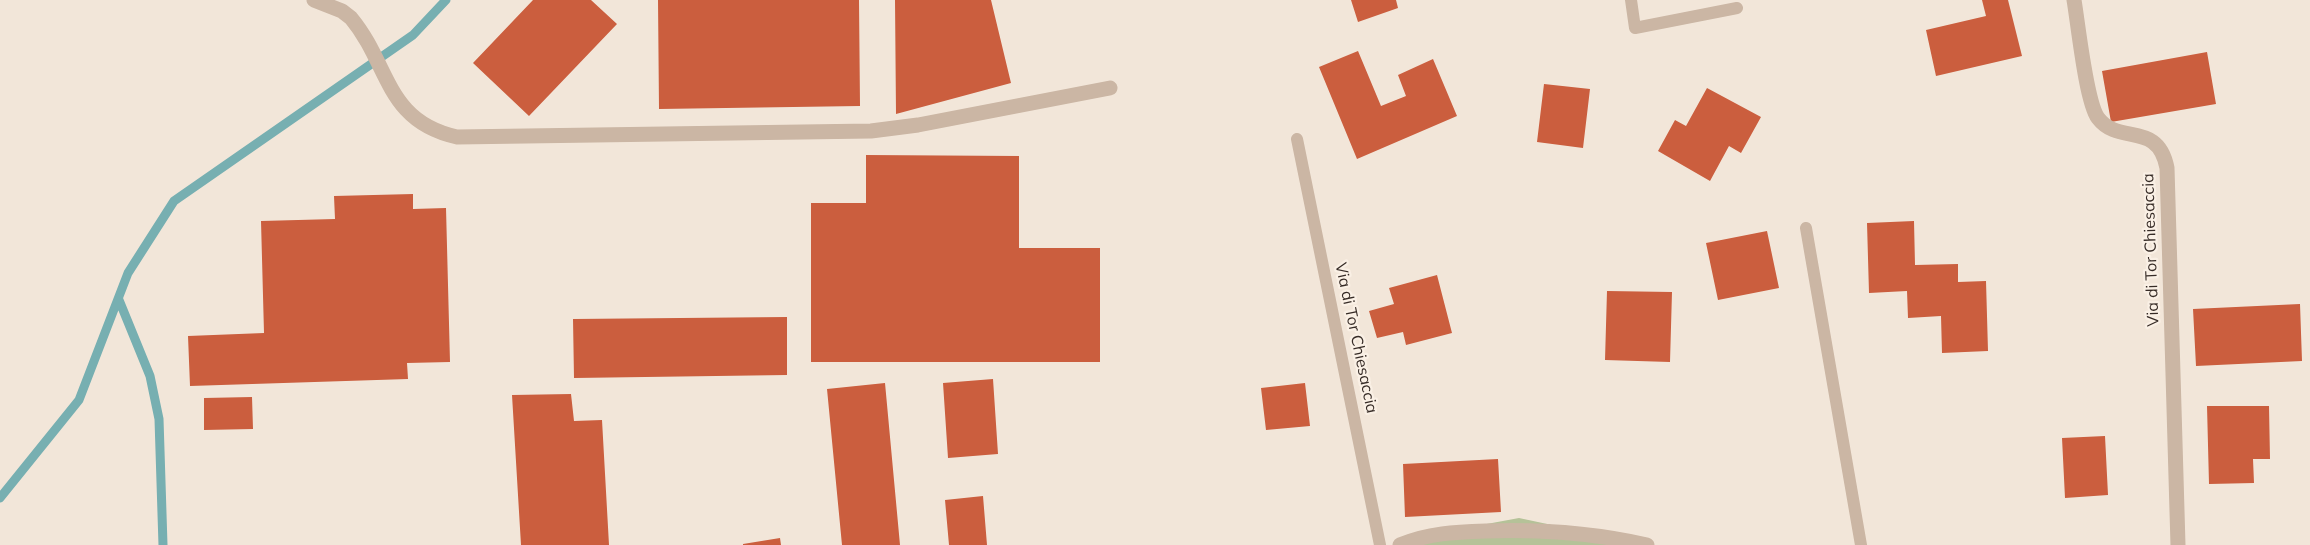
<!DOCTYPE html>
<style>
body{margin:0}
canvas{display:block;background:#f2e6d9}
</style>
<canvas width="2310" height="545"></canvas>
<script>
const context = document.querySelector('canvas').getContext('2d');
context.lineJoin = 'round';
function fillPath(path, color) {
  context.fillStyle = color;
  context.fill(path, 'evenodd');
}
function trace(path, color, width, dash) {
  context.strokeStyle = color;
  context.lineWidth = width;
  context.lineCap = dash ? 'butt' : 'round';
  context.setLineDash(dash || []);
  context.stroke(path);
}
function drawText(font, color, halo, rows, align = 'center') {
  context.font = font + ' Mulish,sans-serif';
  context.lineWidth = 4.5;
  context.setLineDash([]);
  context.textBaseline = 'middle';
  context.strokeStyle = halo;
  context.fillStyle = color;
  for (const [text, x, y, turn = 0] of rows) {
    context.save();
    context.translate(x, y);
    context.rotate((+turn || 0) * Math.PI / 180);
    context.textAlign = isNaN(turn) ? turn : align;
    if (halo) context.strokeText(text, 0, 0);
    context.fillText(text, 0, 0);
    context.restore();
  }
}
const green = new Path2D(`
 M1519 518 1646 545H1401L1438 533Z`);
const stream = new Path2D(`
 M119 300 150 376 159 419 163 545
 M0 498 79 400 128 273 174 201 413 35 446 0`);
const building = new Path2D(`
 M533 0H591L617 24 529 116 473 63Z
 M658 0H859L860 106 659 109Z
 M895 0H991L1011 83 896 114Z
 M1351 0H1396L1398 8 1358 22Z
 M1982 0H2008L2022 56 1936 76 1926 30 1986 16Z
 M1358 51 1381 106 1406 96 1398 75 1433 59 1457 116 1357 159 1319 67Z
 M2207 52 2216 104 2111 122 2102 71Z
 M1544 84 1590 89 1583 148 1537 142Z
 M1707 88 1761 117 1741 153 1729 146 1710 181 1658 151 1675 120 1686 126Z
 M866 155 1019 156V248H1100V362H811V203H866Z
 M413 194V209L446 208 450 362 407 363 408 379 190 386 188 336 264 333 261 221 335 219 334 196Z
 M1914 221 1915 265 1958 264V282L1986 281 1988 351 1942 353 1941 316 1908 318 1907 291 1869 293 1867 223Z
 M1767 231 1779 288 1718 300 1706 243Z
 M1437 275 1452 333 1406 345 1403 332 1377 338 1369 311 1394 304 1389 288Z
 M1607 291 1672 292 1670 362 1605 360Z
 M2300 304 2302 361 2196 366 2193 309Z
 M787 317V375L574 378 573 319Z
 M993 379 998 454 948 458 943 383Z
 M885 383 900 545H842L827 389Z
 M1305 383 1310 426 1266 430 1261 388Z
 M571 394 574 421 602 420 609 545H521L512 395Z
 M252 397 253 429 204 430V398Z
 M2207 406H2269L2270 459H2253L2254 483 2209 484Z
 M2105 436 2108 495 2065 498 2062 438Z
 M1498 459 1501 512 1405 517 1403 464Z
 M983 496 987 545H949L945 500Z
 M780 538 781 545H743V544Z`);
const service = new Path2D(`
 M1631 0 1635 28 1737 8
 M1297 139 1380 545
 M1806 228 1861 545`);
const minor = new Path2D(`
 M314 0 342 11 351 18C390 65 385 121 457 137L871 131 918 125 1110 88
 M2074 0C2078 23 2086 102 2098 118 2119 146 2158 120 2167 168L2178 545
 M1400 545C1428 533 1456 532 1486 531 1540 529 1594 533 1647 545`);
const streetNames = [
 ["Via di Tor Chiesaccia",2151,250,-92],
 ["Via di Tor Chiesaccia",1356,338,78]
];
fillPath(green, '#b5c298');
trace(stream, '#77afb1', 9);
fillPath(building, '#cb5e3e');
trace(service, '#cbb6a4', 12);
trace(minor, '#cbb6a4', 15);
drawText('16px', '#362b26', '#faf0e5', streetNames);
</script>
